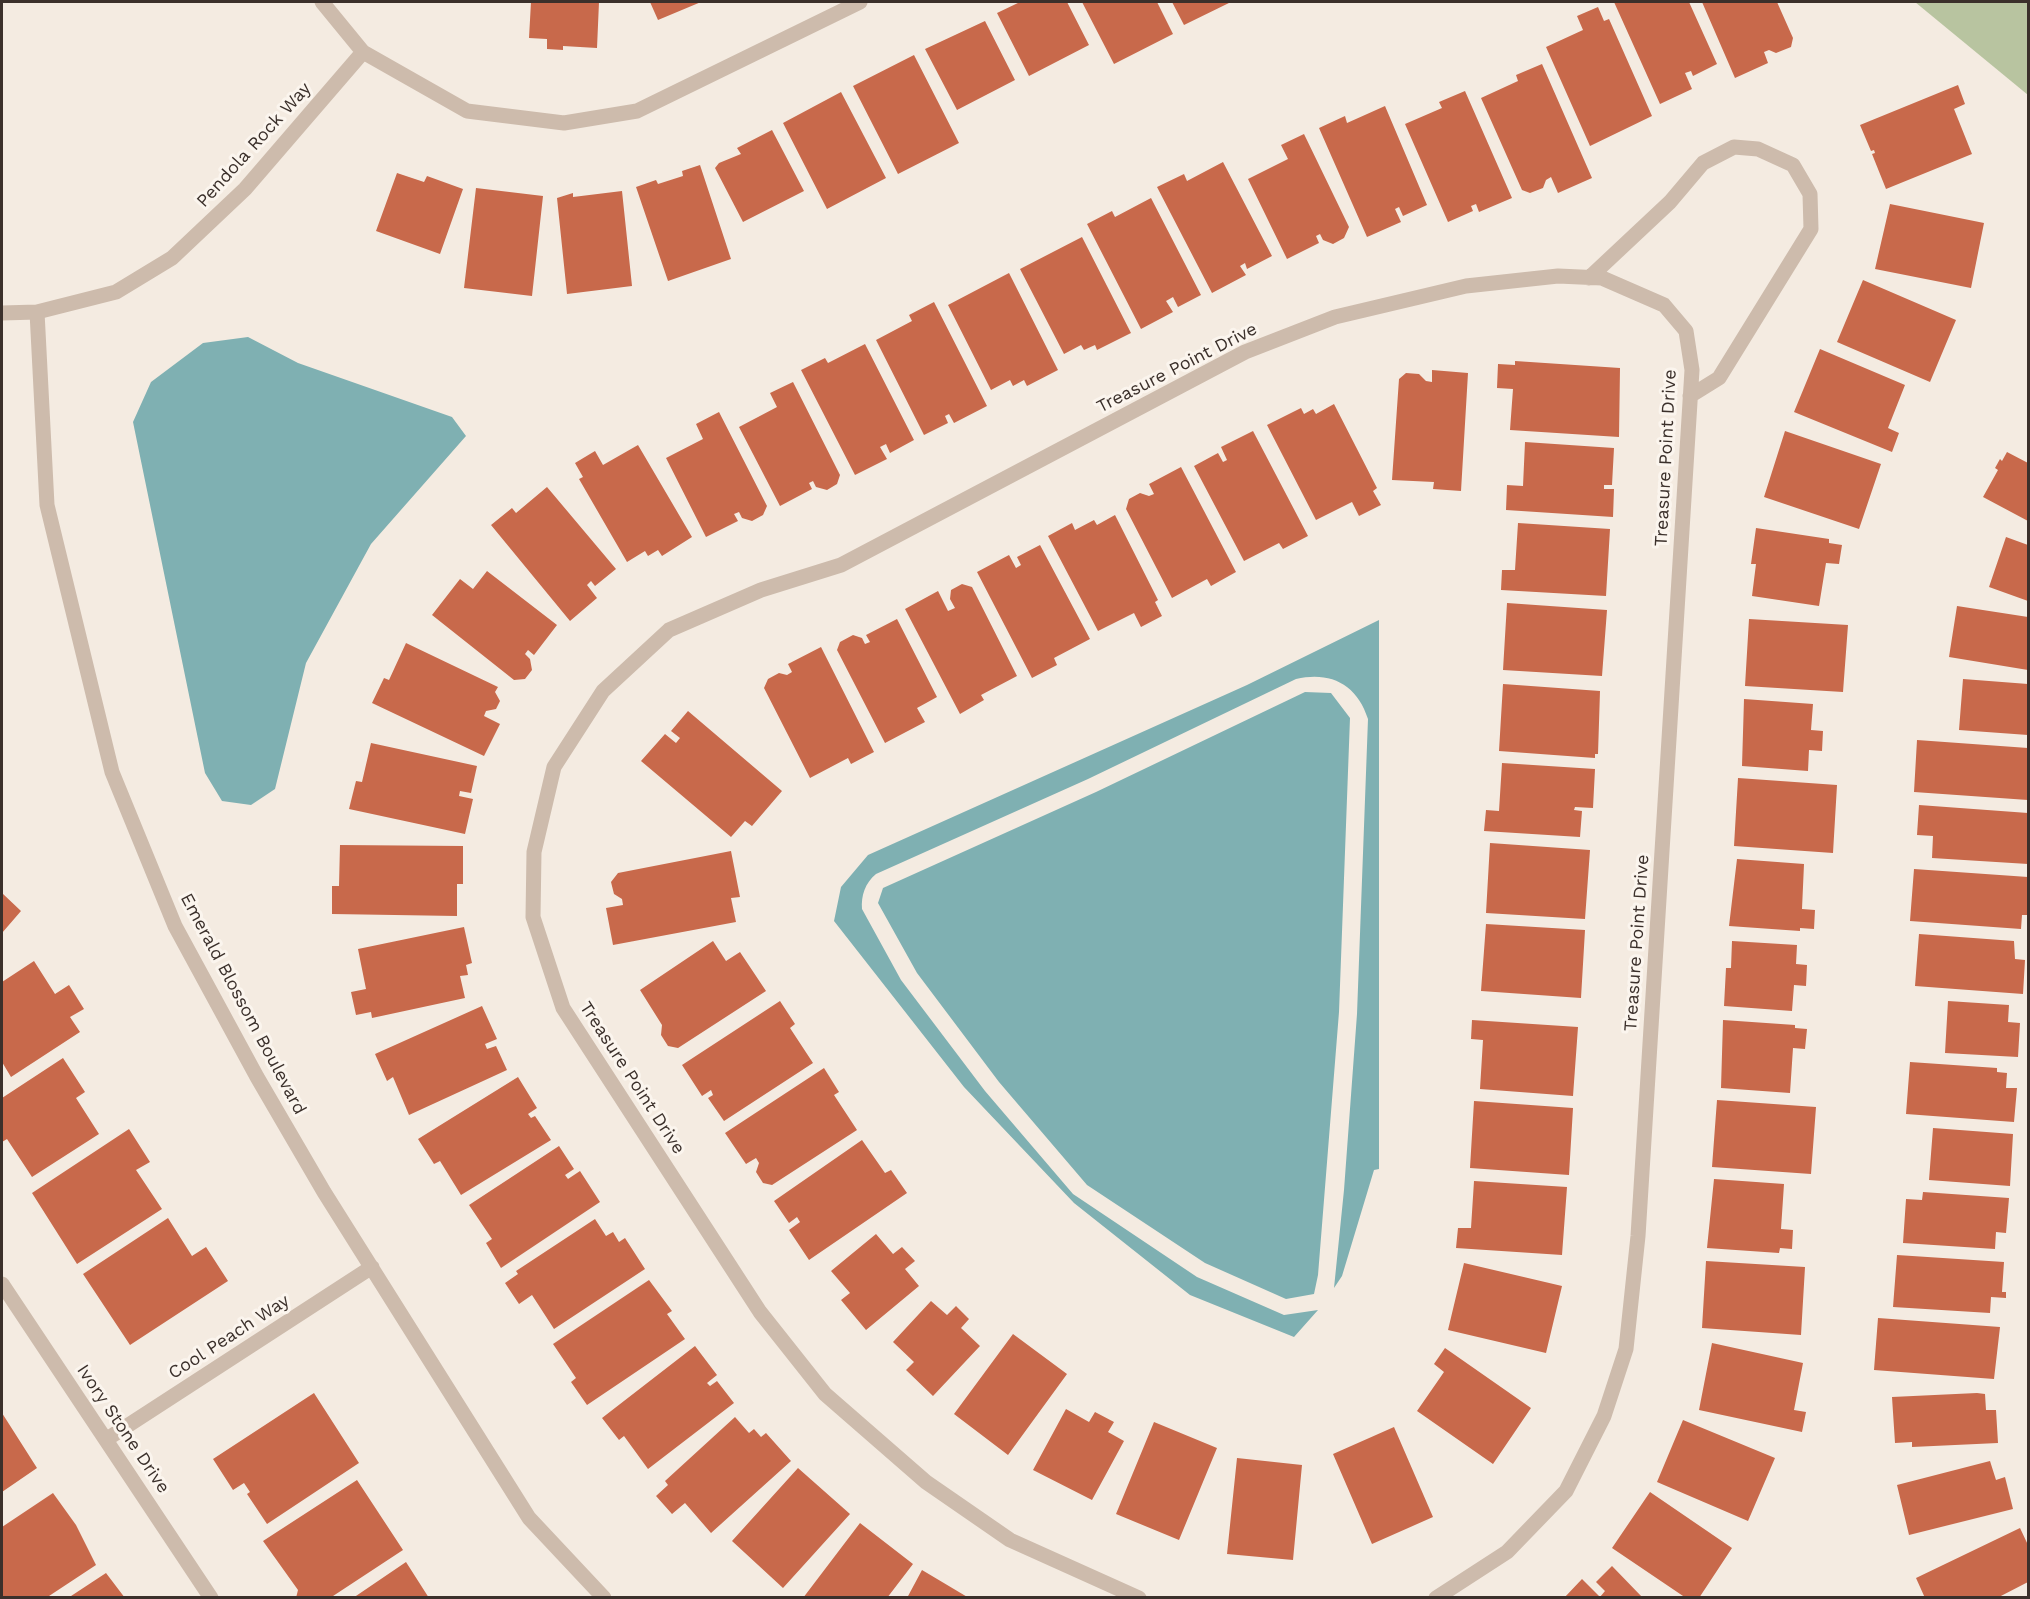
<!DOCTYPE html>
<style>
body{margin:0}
#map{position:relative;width:2030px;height:1599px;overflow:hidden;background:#f4ebe1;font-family:"Work Sans",sans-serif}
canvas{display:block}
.frame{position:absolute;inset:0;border:3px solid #3b302b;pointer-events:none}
</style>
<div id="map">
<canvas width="2030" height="1599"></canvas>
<div class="frame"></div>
</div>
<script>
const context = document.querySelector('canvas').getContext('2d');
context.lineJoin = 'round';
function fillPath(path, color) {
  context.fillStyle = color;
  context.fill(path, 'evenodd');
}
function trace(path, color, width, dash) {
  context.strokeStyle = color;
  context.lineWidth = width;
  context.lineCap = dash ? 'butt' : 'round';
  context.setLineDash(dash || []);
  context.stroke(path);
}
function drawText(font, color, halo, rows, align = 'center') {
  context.font = font + ' "Work Sans",sans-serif';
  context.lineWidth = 6;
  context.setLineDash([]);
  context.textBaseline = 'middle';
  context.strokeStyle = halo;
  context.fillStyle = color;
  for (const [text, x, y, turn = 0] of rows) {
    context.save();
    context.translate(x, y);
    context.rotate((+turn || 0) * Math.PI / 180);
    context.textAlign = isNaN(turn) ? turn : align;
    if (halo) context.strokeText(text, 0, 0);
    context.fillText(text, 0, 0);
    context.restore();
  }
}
const green = new Path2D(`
 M1915 2H2028V95Z`);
const water = new Path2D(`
 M248 337 298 363 452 417 466 436 371 544 306 663 275 789 251 805 222 801 205 773 133 422 151 382 203 343Z
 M1379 620V1169L1374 1170 1342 1276 1334 1288 1344 1190 1357 1014 1368 719C1357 684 1330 671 1296 679L1088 779 876 874C865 883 861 896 862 909L901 980 985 1091 1073 1194 1197 1277 1284 1315 1318 1310 1294 1337 1190 1295 1074 1203 964 1087 834 921 841 887 868 855 1247 685Z
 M1305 692 1331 693 1350 718 1339 1012 1318 1275 1314 1294 1286 1299 1205 1263 1087 1185 999 1082 917 973 878 903 883 888 1096 792Z`);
const building = new Path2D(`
 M531 2H599L597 48 563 46V50L547 49V39L529 38Z
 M650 2H701L658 20Z
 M1020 2H1067L1089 45 1029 76 997 13Z
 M1082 2H1157L1173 34 1114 64Z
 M1172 2H1231L1184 25Z
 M1614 2H1689L1717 64 1693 76 1691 71 1685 73 1692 89 1660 104Z
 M1702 2H1777L1793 38 1791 47 1776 53 1769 50 1764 52 1768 63 1735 78Z
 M1598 7 1604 21 1609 19 1652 116 1590 146 1546 47 1583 30 1577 16Z
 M985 21 1015 80 957 110 925 49Z
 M914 55 959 143 898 174 853 86Z
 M1542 64 1592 178 1558 193 1551 177 1546 180 1543 188 1530 193 1522 190 1481 98 1518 81 1516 75Z
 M1958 85 1965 104 1954 109 1972 154 1886 189 1872 154 1875 153 1874 150 1871 151 1860 125Z
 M1465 91 1512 198 1479 212 1476 204 1471 206 1473 211 1448 222 1405 124 1442 108 1439 102Z
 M841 92 886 178 827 209 783 123Z
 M1385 106 1427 205 1403 216 1399 207 1395 209 1401 222 1367 237 1319 128 1345 116 1347 123Z
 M772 130 804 191 743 222 715 168 719 163 741 154 737 148Z
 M1304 134 1349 227 1344 238 1333 244 1323 240 1320 234 1316 236 1319 243 1287 259 1248 179 1288 159 1281 145Z
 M1223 162 1272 256 1247 269 1245 263 1240 266 1246 275 1212 293 1157 187 1184 174 1187 181Z
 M700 165 731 259 668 281 636 187 656 180 658 184 683 176 682 171Z
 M397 173 424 182 427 176 463 189 440 254 376 231Z
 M476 188 543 196 532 296 464 288Z
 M622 191 632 286 567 294 557 198 573 193V197Z
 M1151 198 1201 295 1178 307 1173 297 1166 301 1173 312 1141 329 1087 224 1112 211 1115 217Z
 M1890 204 1984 223 1971 288 1875 269Z
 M1082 237 1131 333 1097 350 1095 345 1084 350 1081 345 1064 354 1020 269Z
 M1009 273 1058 370 1027 386 1024 380 1013 386 1010 380 991 390 948 305Z
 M1863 280 1956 320 1930 382 1837 342Z
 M934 302 987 406 954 423 949 414 945 416 948 423 924 435 876 340 912 321 909 315Z
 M865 344 914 440 890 453 886 444 880 447 887 459 855 475 801 370 825 358 828 363Z
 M1820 349 1905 385 1888 428 1899 433 1892 452 1794 412Z
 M1515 361 1620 368 1619 437 1510 430 1513 389 1497 388 1498 364 1515 365Z
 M1432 370 1468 373 1461 491 1433 489 1434 482 1392 480 1399 379 1406 373 1419 374 1426 381 1432 382Z
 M793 382 840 475 837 484 827 490 816 487 813 481 809 483 812 489 780 506 739 427 777 407 770 393Z
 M1334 404 1377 488 1373 491 1381 505 1359 516 1352 502 1316 520 1267 425 1301 408 1304 414 1313 409 1316 414Z
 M719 412 767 506 763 515 752 521 742 518 739 512 734 514 738 521 706 537 666 458 703 439 696 424Z
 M1253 431 1308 536 1283 549 1279 543 1244 561 1194 466 1218 453 1223 462 1227 460 1221 447Z
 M1785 431 1881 464 1859 529 1764 497Z
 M1525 442 1614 448 1612 485H1604V489H1614L1613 517 1506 510 1507 485 1523 486Z
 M638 445 692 537 662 556 658 550 648 556 645 551 627 562 579 479 583 477 575 463 595 451 603 465Z
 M2007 452 2028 463V521L1983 497 1998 470 1995 468 2000 459 2002 461Z
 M1181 467 1236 572 1211 586 1207 579 1172 598 1126 509 1129 499 1140 493 1149 496 1154 494 1149 484Z
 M547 487 616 569 595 586 591 581 587 585 597 598 570 621 491 525 512 508 516 513Z
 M1115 515 1158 600 1155 602 1162 616 1141 627 1134 613 1098 631 1048 536 1072 523 1075 530 1094 520 1097 525Z
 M1518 523 1610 529 1606 596 1501 590 1502 570H1515Z
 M1756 528 1829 539V543L1842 545 1839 564 1826 563 1819 606 1752 596 1756 564H1751Z
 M2006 537 2028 545V601L1989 587Z
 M1040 545 1090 639 1054 658 1057 665 1032 678 977 572 1009 555 1016 568 1021 565 1017 557Z
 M487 571 557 625 534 655 528 650 525 654 530 659 532 670 525 679 514 680 432 615 460 579 473 589Z
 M962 584 972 587 1017 676 981 695 984 700 960 714 905 609 938 591 948 611 955 608 950 599 951 590Z
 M1507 603 1607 610 1602 676 1503 670Z
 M1957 606 2028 617V670L1949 657Z
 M897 619 937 697 917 708 925 722 885 743 837 650 840 642 853 635 862 638 865 644 870 642 866 635Z
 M1749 619 1848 625 1843 692 1745 686Z
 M406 643 498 687 495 692 500 701 496 709 486 711 484 716 500 724 484 756 372 703 384 678 389 680Z
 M821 647 874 752 851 764 848 758 810 778 764 688 768 679 779 673 787 675 792 672 788 664Z
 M1963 679 2028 684V735L1959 730Z
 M1503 684 1600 691 1598 754H1595V758L1499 751Z
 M1744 699 1813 704 1811 730 1823 731 1822 751 1809 750 1808 771 1742 766Z
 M688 711 782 791 752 826 745 821 731 837 641 761 665 734 676 743 680 738 671 731Z
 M1917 740 2028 748V800L1914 792Z
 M371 743 477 766 471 793 460 791 459 796 473 799 465 834 349 809 356 781 362 782Z
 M1502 763 1595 769 1593 808 1575 807 1574 810 1582 811 1580 837 1484 831 1486 810 1499 811Z
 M1738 778 1837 785 1833 853 1734 846Z
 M1919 805 2028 813V864L1932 858 1933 836 1917 835Z
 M1490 843 1590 850 1585 919 1486 913Z
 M340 845 463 846V884H457V916L332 914V886H339Z
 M731 851 740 897 731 898 736 922 613 945 606 908 623 905 622 899 614 894 611 882 618 873Z
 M1737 859 1804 864 1802 909 1815 910 1814 929 1800 928V931L1729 926Z
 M1914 869 2028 877 2027 915H2022L2021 929 1910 921Z
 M2 893 21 911 2 933Z
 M1486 924 1585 930 1581 998 1481 991Z
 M464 927 472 963 466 965 468 975 460 976 465 998 372 1018 371 1012 356 1015 351 992 366 989 358 949Z
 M1919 934 2014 941 2015 959 2025 960 2023 994 1915 986Z
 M713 941 726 961 740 952 766 991 678 1048 668 1046 661 1035 662 1025 640 990Z
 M1732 941 1797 945 1796 964 1807 965 1806 986 1794 985 1792 1011 1724 1006 1726 968H1731Z
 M34 961 55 994 69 985 84 1009 70 1017 80 1032 11 1077 2 1062V982Z
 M780 1001 795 1024 790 1028 813 1063 724 1121 708 1098 713 1095 711 1090 702 1096 682 1065Z
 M1948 1001 2009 1005 2008 1022 2020 1023 2018 1057 1945 1053Z
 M482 1006 497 1039 485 1044 487 1049 496 1046 507 1070 409 1115 393 1077 387 1081 375 1054Z
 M1472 1020 1578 1027 1573 1096 1480 1089 1483 1040 1471 1039Z
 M1723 1020 1795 1025V1028L1807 1029 1805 1049 1793 1048 1790 1093 1721 1088Z
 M63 1058 85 1092 76 1098 99 1134 32 1177 7 1139 2 1142V1098Z
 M1910 1062 1997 1068V1072L2007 1073 2006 1088H2017L2014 1122 1906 1114Z
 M824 1068 839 1092 834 1095 857 1130 772 1185 763 1183 756 1172 759 1163 756 1158 746 1164 725 1133Z
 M518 1077 537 1108 528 1114 531 1118 535 1116 551 1140 461 1195 440 1161 434 1164 418 1139Z
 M1717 1100 1816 1107 1811 1174 1712 1167Z
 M1474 1101 1573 1108 1569 1175 1470 1168Z
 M1933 1128 2013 1134 2010 1186 1929 1180Z
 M129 1129 150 1162 136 1170 162 1209 77 1264 32 1193Z
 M862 1140 885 1173 891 1170 907 1193 809 1260 789 1230 800 1222 797 1217 789 1223 774 1201Z
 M559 1146 574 1169 565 1175 568 1179 580 1171 600 1202 501 1268 486 1243 492 1239 469 1205Z
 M1714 1179 1784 1184 1781 1229 1793 1230 1792 1249 1780 1248 1779 1253 1707 1248Z
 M1474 1181 1567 1187 1562 1255 1456 1248 1458 1228H1471Z
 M1923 1192 2009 1198 2006 1233 1996 1232 1995 1249 1903 1243 1906 1199 1922 1200Z
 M168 1218 192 1256 206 1247 228 1281 130 1345 83 1274Z
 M595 1219 606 1236 613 1232 619 1242 625 1238 645 1269 554 1329 532 1295 519 1304 505 1283 518 1274 516 1271Z
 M876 1234 893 1254 902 1247 915 1261 905 1269 919 1286 866 1330 841 1300 850 1293 831 1271Z
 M1897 1255 2004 1262 2002 1292H2006V1298L1991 1297 1990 1313 1893 1307Z
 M1706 1261 1805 1267 1801 1335 1702 1328Z
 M1464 1263 1562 1286 1546 1353 1448 1330Z
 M649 1280 672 1311 667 1314 685 1339 587 1405 571 1382 576 1378 553 1344Z
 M931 1301 947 1315 956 1306 969 1319 961 1328 980 1346 933 1396 906 1370 914 1362 893 1342Z
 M1878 1318 2000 1327 1994 1379 1874 1370Z
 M1013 1334 1067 1374 1008 1455 954 1414Z
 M1712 1343 1803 1363 1794 1410 1806 1412 1802 1432 1699 1410Z
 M695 1346 717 1375 707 1383 710 1386 717 1381 734 1403 648 1469 624 1436 619 1440 602 1418Z
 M1445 1348 1531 1408 1493 1464 1417 1411 1444 1372 1434 1364Z
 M314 1393 359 1463 267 1524 247 1494 250 1492 244 1483 233 1490 213 1459Z
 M1977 1393 1985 1394 1986 1410H1996L1998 1443 1912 1447V1442L1895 1443 1892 1397Z
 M1066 1409 1089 1422 1095 1412 1114 1422 1108 1432 1124 1441 1092 1500 1033 1470Z
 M2 1413 37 1468 2 1492Z
 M735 1417 749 1433 754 1429 761 1437 766 1433 791 1461 711 1533 685 1503 672 1514 656 1496 668 1485 665 1481Z
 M1683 1420 1775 1458 1748 1521 1657 1482Z
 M1154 1422 1217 1448 1179 1540 1116 1514Z
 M1394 1427 1433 1517 1372 1544 1333 1454Z
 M1237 1458 1302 1465 1293 1560 1227 1554Z
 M1990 1461 1996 1480 2005 1477 2013 1509 1909 1535 1897 1485Z
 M798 1468 850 1514 783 1588 732 1541Z
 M357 1480 403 1550 330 1598H296L298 1590 263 1541Z
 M1650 1492 1732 1548 1699 1598H1686L1612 1548Z
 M53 1493 76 1525 96 1565 46 1598H2V1527Z
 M860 1523 913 1564 887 1598H803Z
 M2020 1528 2028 1545V1582L1997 1598H1925L1916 1578Z
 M406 1562 429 1598H353Z
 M1612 1566 1643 1598H1564L1582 1579 1600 1597 1605 1591 1596 1582Z
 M922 1570 969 1598H907Z
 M106 1573 125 1598H68Z`);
const minor = new Path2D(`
 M322 2 363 52 467 111 564 123 637 111 860 2
 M1589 278 1670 202 1703 163 1734 147 1758 149 1793 165 1810 194 1811 229 1719 378 1690 396
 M37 312 47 505 112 772 175 926 257 1077 324 1192 529 1518 604 1598
 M2 313 37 312 116 292 172 258 245 189 363 52
 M2 1284 211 1598
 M107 1439 372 1267
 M1139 1598 1010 1540 926 1482 825 1394 760 1312 563 1008 533 917 534 852 554 767 603 691 669 630 761 590 841 565 1245 352 1335 317 1466 286 1558 276 1602 278 1664 305 1686 331 1692 370 1638 1236 1626 1349 1604 1416 1566 1491 1507 1552 1436 1598`);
const streetNames = [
 ["Pendola Rock Way",254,145,-48],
 ["Treasure Point Drive",1177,368,-27],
 ["Treasure Point Drive",1666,458,-87],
 ["Treasure Point Drive",1637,943,-86],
 ["Emerald Blossom Boulevard",243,1004,62],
 ["Treasure Point Drive",632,1078,57],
 ["Cool Peach Way",229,1337,-33],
 ["Ivory Stone Drive",123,1429,56]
];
fillPath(green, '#b8c4a0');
fillPath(water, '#7fb0b2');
fillPath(building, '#c8694b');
trace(minor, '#cdbbac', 15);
drawText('18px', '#3b302b', '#fbf5ee', streetNames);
</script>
